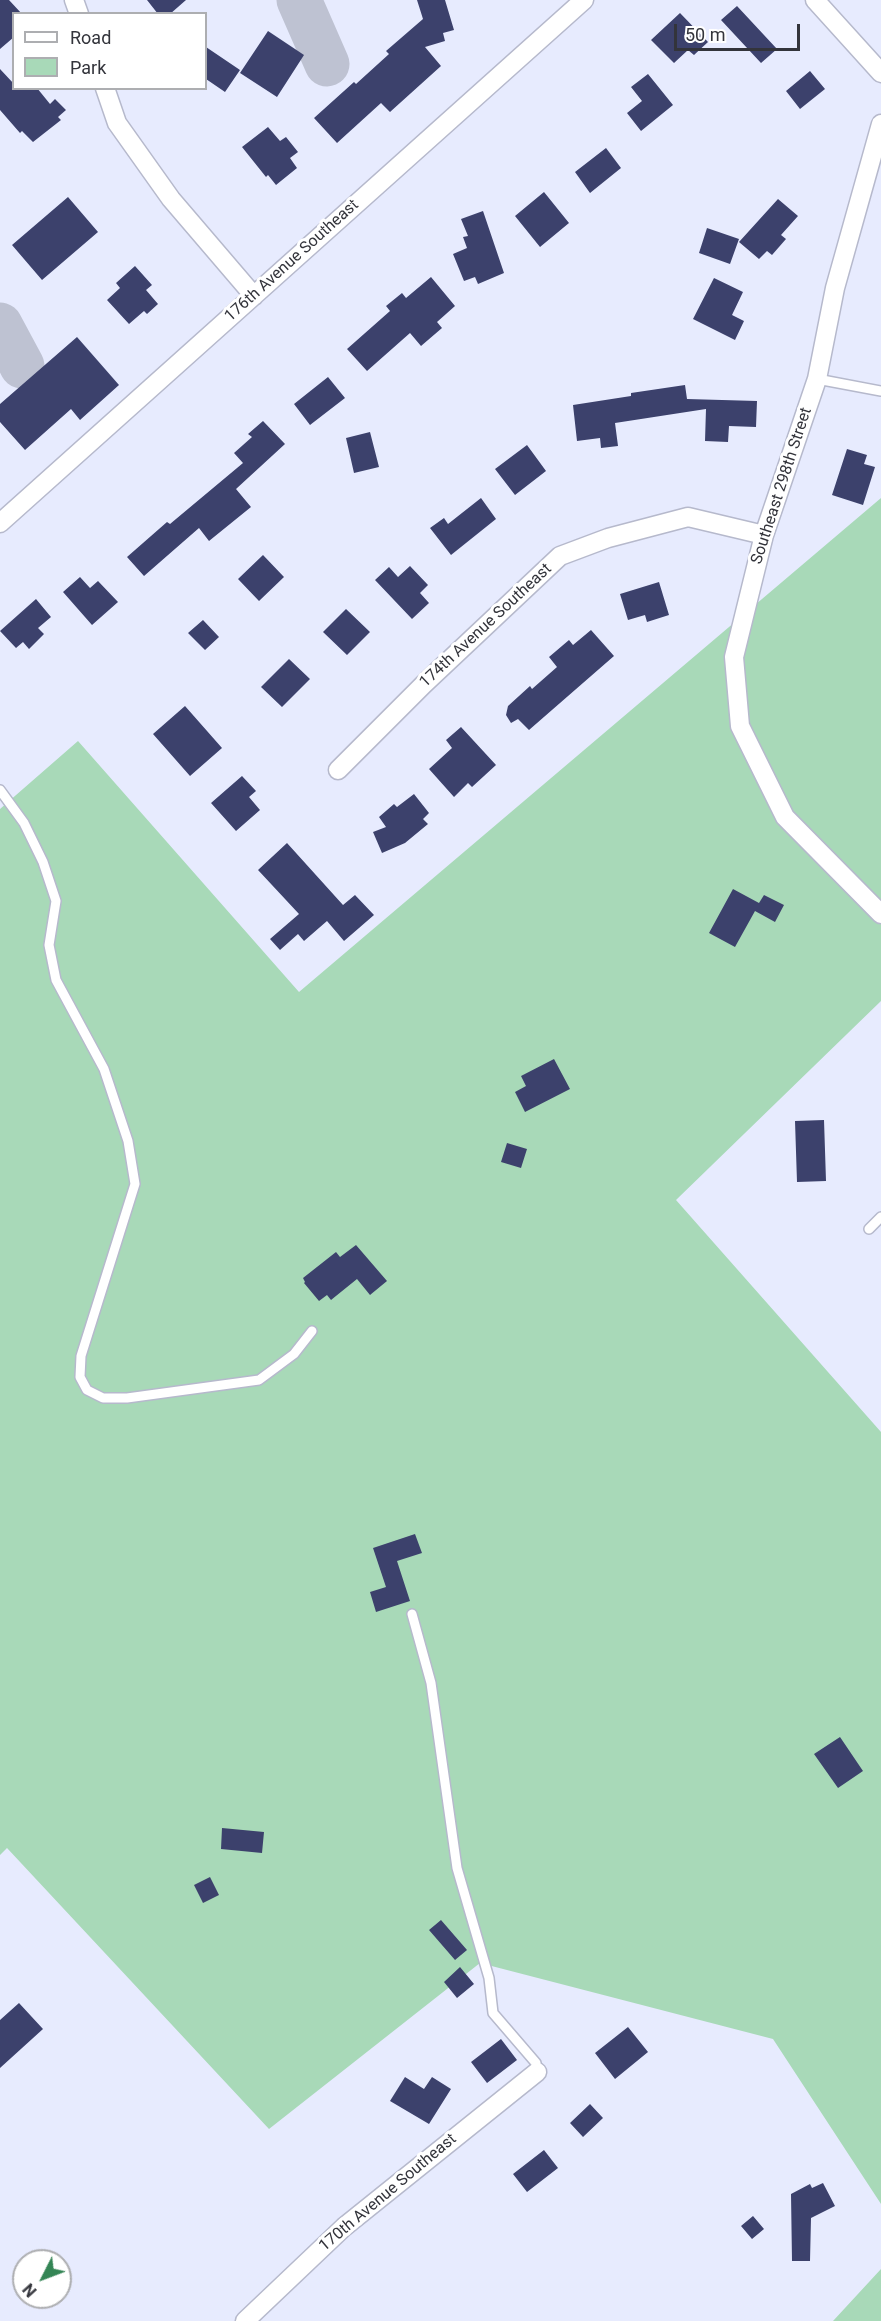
<!DOCTYPE html>
<style>
body{margin:0}
#map{position:relative;width:881px;height:2321px;overflow:hidden;background:#e7ebfe;font-family:Roboto,sans-serif}
canvas{display:block}
.legend{position:absolute;left:12px;top:12px;width:195px;height:78px;box-sizing:border-box;background:#fff;border:2px solid #adaeb1;margin:0;padding:8px 10px;list-style:none;font-size:18px;color:#33343b}
.legend li{display:flex;align-items:center;gap:12px;height:30px}
.legend b{width:30px;border:2px solid #adaeb1}
.north{position:absolute;left:12px;top:2249px;width:60px;height:60px;box-sizing:border-box;background:#fff;border:2px solid #adaeb1;border-radius:50%;rotate:228deg;font-size:16px;font-weight:700;line-height:24px;text-align:center;color:#33343b}
.north::after{content:'';display:block;margin:auto;width:21px;height:27px;background:#348555;clip-path:polygon(50% 0,100% 100%,50% 72%,0 100%)}
.scale{position:absolute;left:674px;top:24px;width:126px;height:27px;box-sizing:border-box;border:3px solid #33343b;border-top:0;padding-left:8px;font-size:18px;line-height:21px;white-space:nowrap;color:#33343b;-webkit-text-stroke:4px #fff;paint-order:stroke}
</style>
<div id="map">
<canvas width="881" height="2321"></canvas>
<ul class="legend">
<li><b style="height:8px;background:#fff"></b>Road</li>
<li><b style="height:16px;background:#a8d9b8"></b>Park</li>
</ul>
<div class="north">N</div>
<div class="scale">50 m</div>
</div>
<script>
const context = document.querySelector('canvas').getContext('2d');
context.lineJoin = 'round';
function fillPath(path, color) {
  context.fillStyle = color;
  context.fill(path, 'evenodd');
}
function trace(path, color, width, dash) {
  context.strokeStyle = color;
  context.lineWidth = width;
  context.lineCap = dash ? 'butt' : 'round';
  context.setLineDash(dash || []);
  context.stroke(path);
}
function drawText(font, color, halo, rows, align = 'center') {
  context.font = font + ' Roboto,sans-serif';
  context.lineWidth = 6;
  context.setLineDash([]);
  context.textBaseline = 'middle';
  context.strokeStyle = halo;
  context.fillStyle = color;
  for (const [text, x, y, turn = 0] of rows) {
    context.save();
    context.translate(x, y);
    context.rotate((+turn || 0) * Math.PI / 180);
    context.textAlign = isNaN(turn) ? turn : align;
    if (halo) context.strokeText(text, 0, 0);
    context.fillText(text, 0, 0);
    context.restore();
  }
}
const green = new Path2D(`
 M881 498V1001L676 1200 881 1432V2204L773 2039 480 1963 269 2129 7 1848 0 1855V809L78 741 299 992Z
 M881 2269V2321H833Z`);
const taxiway = new Path2D(`
 M299 0 327 64
 M0 325 22 366`);
const building = new Path2D(`
 M0 0H9L22 14H14V37L0 49Z
 M147 0H186L170 14H158Z
 M417 0H445L454 30 443 33 445 41 425 47 441 66 390 112 381 103 337 143 314 118 354 82 356 84 389 54 386 51 423 19Z
 M737 6 777 49 761 63 721 20Z
 M680 13 708 42 694 55 688 50 674 63 651 40Z
 M268 31 304 55 277 97 240 73Z
 M206 47 240 70 225 92 206 79Z
 M0 69 14 84V88H37L50 104 55 99 66 110 58 117 61 120 33 142 22 131 20 133 0 110Z
 M810 71 825 89 800 109 786 91Z
 M648 74 673 105 641 131 627 113 642 101 631 87Z
 M268 127 280 141 286 137 298 152 290 158 297 168 276 185 268 175 266 177 242 147Z
 M606 148 621 168 590 193 575 172Z
 M544 192 569 223 540 247 515 216Z
 M68 197 98 232 42 280 12 245Z
 M778 199 798 216 781 235 786 239 772 255 767 251 759 259 739 242Z
 M483 211 504 273 478 284 475 277 464 281 453 254 467 248 463 237 468 236 461 219Z
 M707 228 739 239 730 264 699 253Z
 M135 266 152 285 146 290 158 304 147 314 144 311 129 324 107 300 120 288 116 283Z
 M431 277 455 306 437 322 442 328 421 346 410 333 367 371 347 349 390 311 386 306 402 293 406 298Z
 M714 278 743 292 732 315 744 321 735 340 693 319Z
 M77 337 119 385 80 420 71 409 25 450 0 422V404Z
 M328 377 345 398 310 425 294 404Z
 M685 385 687 399 757 401 756 427 729 426 728 442 705 441 706 409 615 423 618 446 601 448 600 438 577 441 573 405 631 396V393Z
 M263 421 285 444 236 489 251 507 209 541 199 528 144 576 127 557 167 522 170 524 243 463 234 453 252 437 248 434Z
 M370 432 379 467 354 473 346 438Z
 M527 445 546 471 515 495 495 469Z
 M847 449 867 455 864 464 875 467 863 505 832 495Z
 M481 498 496 519 451 555 430 528 444 518 448 524Z
 M263 555 284 577 259 601 238 579Z
 M410 566 428 585 420 593 429 603 412 619 375 580 389 567 398 577Z
 M80 577 90 588 98 581 118 602 92 625 63 592Z
 M659 582 669 615 647 622 645 615 628 620 620 594Z
 M36 599 51 617 38 628 44 634 29 649 23 642 16 648 0 631Z
 M346 609 370 632 347 655 323 632Z
 M203 620 219 637 205 650 188 633Z
 M591 630 614 656 529 730 518 719 511 723 506 715 508 706 530 686 532 689 557 667 549 657 569 640 573 645Z
 M289 659 310 679 282 707 261 687Z
 M185 706 222 748 190 776 153 734Z
 M461 727 496 765 472 787 468 783 454 797 429 769 452 748 446 740Z
 M242 776 256 791 249 797 260 810 236 831 211 803Z
 M414 794 429 813 423 819 428 824 405 843 382 853 373 832 386 827 379 817 394 804 397 807Z
 M287 843 343 905 355 895 374 915 344 941 327 921 304 941 298 934 280 950 270 939 299 914 258 870Z
 M733 889 759 903 764 895 784 905 775 922 755 911 735 947 709 933Z
 M554 1059 570 1089 525 1112 515 1092 526 1086 521 1076Z
 M824 1120 826 1181 797 1182 795 1121Z
 M507 1143 527 1149 521 1168 501 1162Z
 M356 1245 387 1281 370 1295 357 1279 331 1300 327 1295 319 1301 304 1283 305 1282 303 1278 336 1252 340 1257Z
 M415 1534 422 1553 397 1561 410 1601 376 1612 370 1592 386 1587 373 1548Z
 M840 1737 863 1771 838 1788 814 1754Z
 M222 1828 264 1832 262 1853 221 1849Z
 M210 1877 219 1895 203 1903 194 1885Z
 M441 1920 467 1950 455 1960 429 1930Z
 M460 1967 474 1984 457 1998 444 1982Z
 M19 2003 43 2029 0 2068V2020Z
 M628 2027 648 2052 615 2079 595 2053Z
 M501 2039 517 2060 487 2083 471 2062Z
 M405 2077 424 2089 432 2077 451 2089 429 2124 390 2101Z
 M590 2104 603 2118 583 2137 570 2123Z
 M544 2150 558 2168 527 2192 513 2174Z
 M823 2183 835 2206 811 2218 810 2261H792L791 2194 810 2184 812 2188Z
 M753 2216 764 2229 752 2239 741 2226Z`);
const lane = new Path2D(`
 M817 379 881 391
 M0 790 24 823 43 862 56 901 49 945 56 980 104 1069 128 1141 135 1184 81 1356 80 1377 87 1390 103 1398H127L259 1380 294 1354 312 1331
 M869 1229 881 1217
 M412 1614 431 1683 457 1868 489 1978 493 2013 536 2063 537 2072`);
const street = new Path2D(`
 M74 0 79 14
 M815 0 881 73
 M105 88 117 123 171 199 254 296
 M881 124 835 288 817 379 764 535 734 657 740 726 785 817 881 914
 M0 523 584 0
 M338 770 424 684 560 556 608 538 688 517 764 535
 M245 2321 344 2227 537 2072`);
const streetNames = [
 ["176th Avenue Southeast",292,261,-42],
 ["Southeast 298th Street",782,486,-72],
 ["174th Avenue Southeast",486,626,-43],
 ["170th Avenue Southeast",388,2193,-40]
];
fillPath(green, '#a8d9b8');
trace(taxiway, '#bec2d2', 45);
fillPath(building, '#3c416c');
trace(lane, '#b6b9cc', 12);
trace(street, '#b6b9cc', 21);
trace(lane, '#fff', 9);
trace(street, '#fff', 18);
drawText('16px', '#33343b', '#fff', streetNames);
</script>
